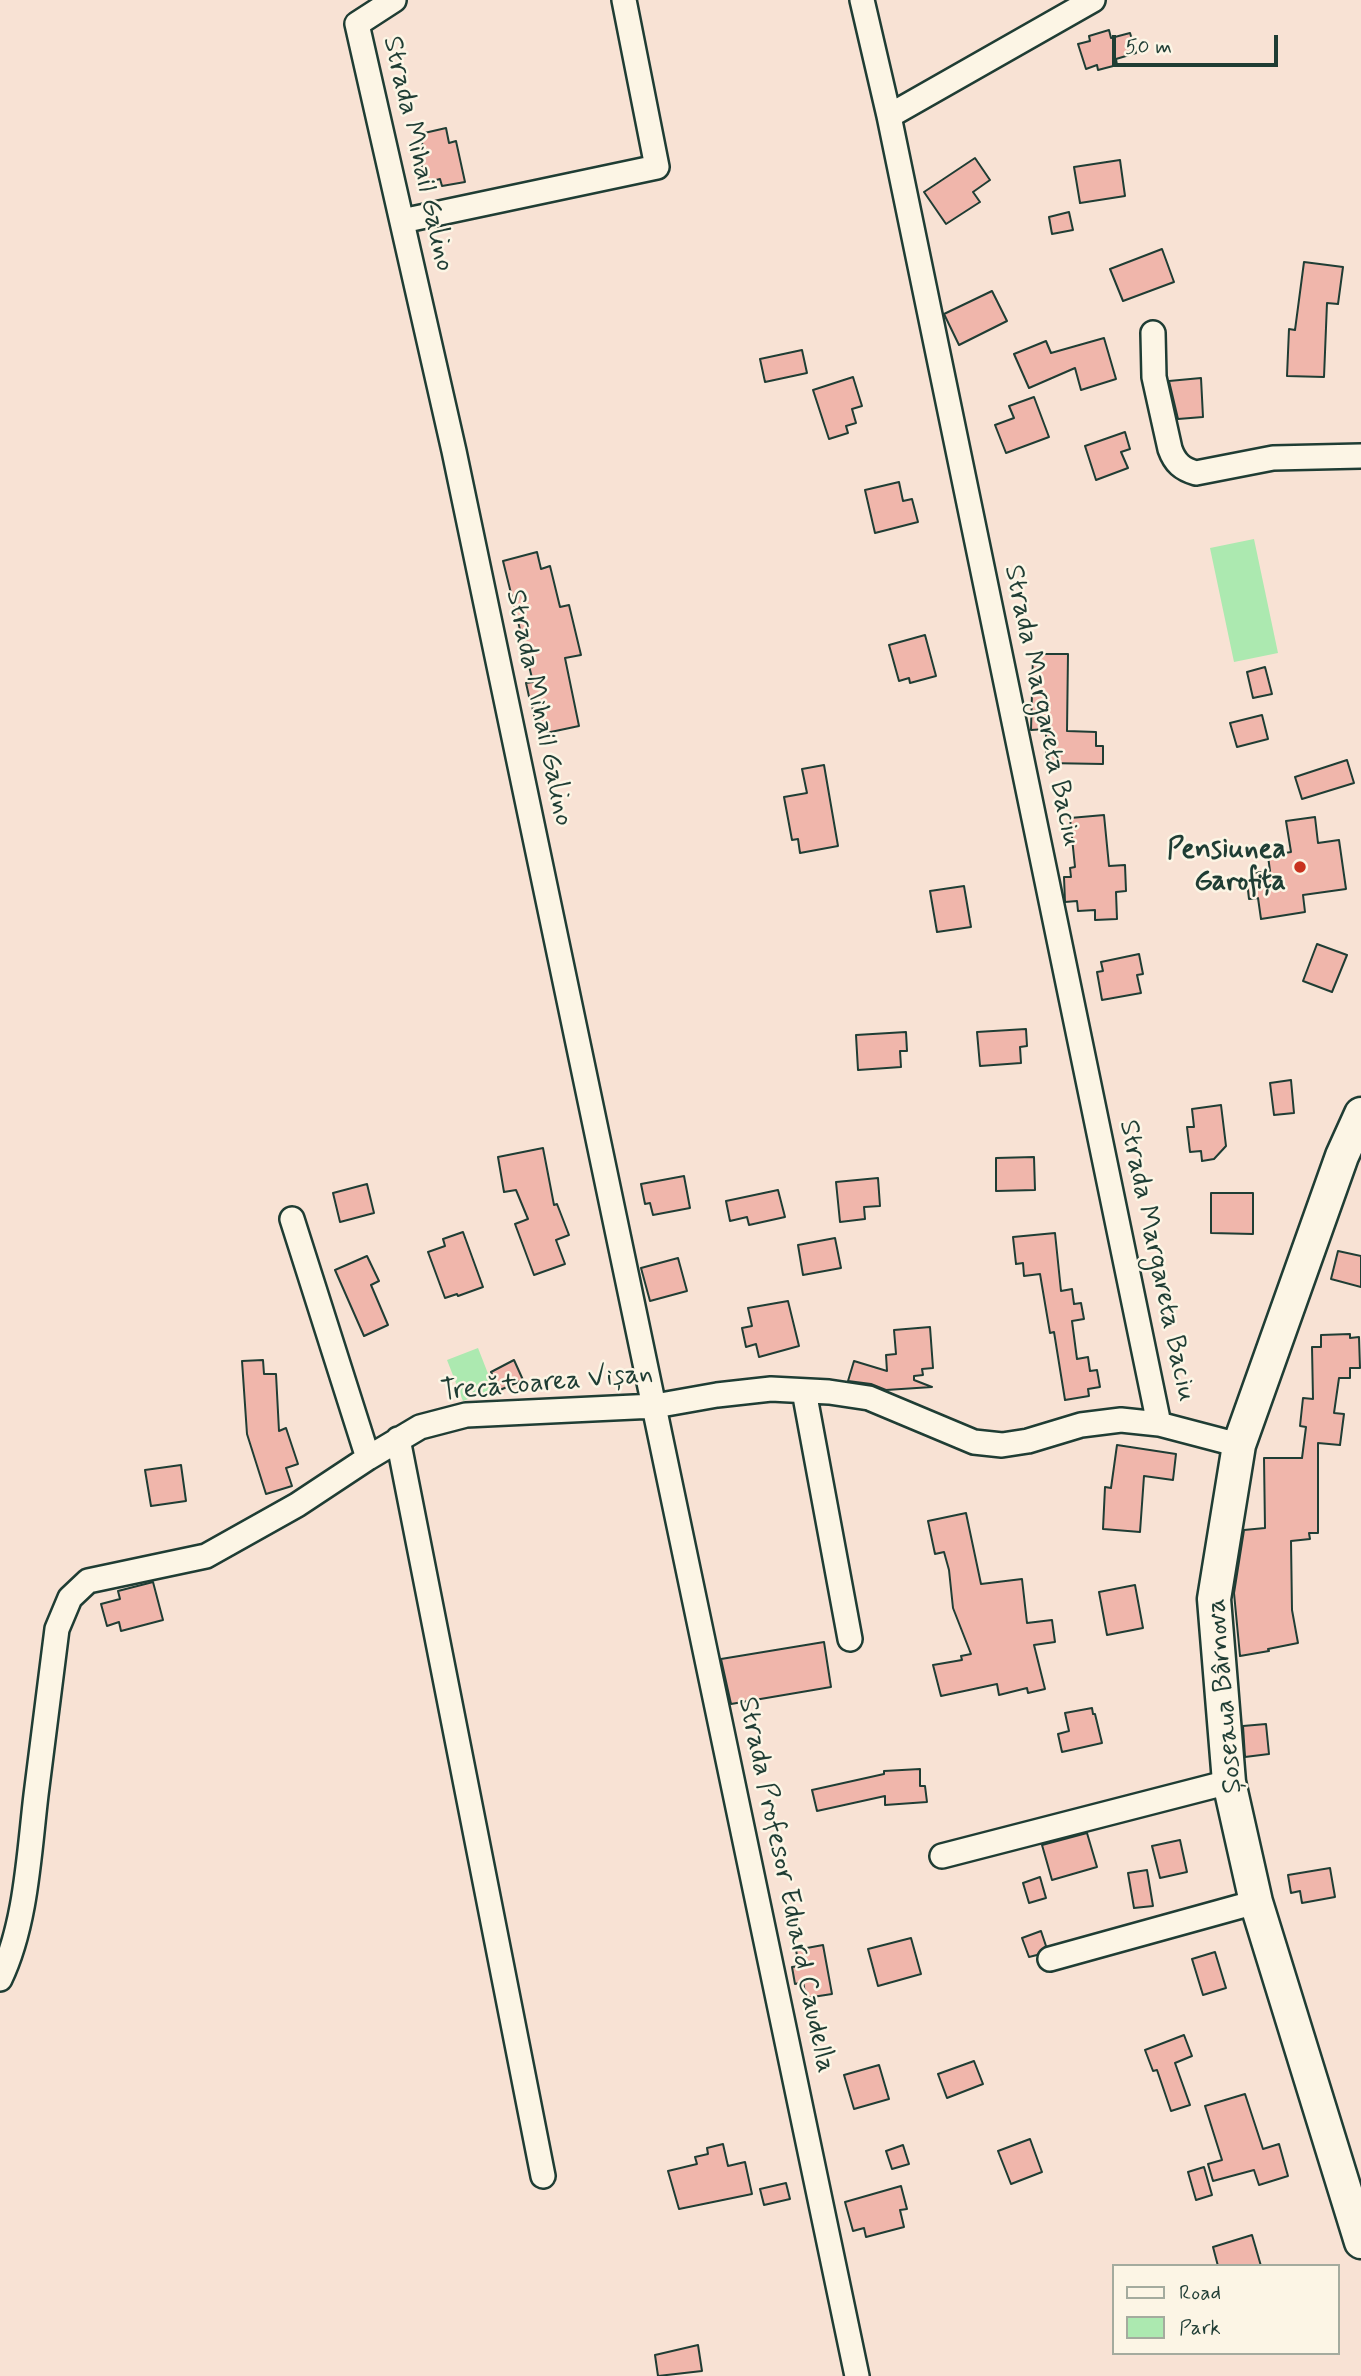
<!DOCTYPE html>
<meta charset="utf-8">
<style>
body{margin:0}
#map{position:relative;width:1361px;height:2376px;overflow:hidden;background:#f8e2d4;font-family:Mynerve,sans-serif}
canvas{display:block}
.legend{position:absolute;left:1112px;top:2264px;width:228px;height:91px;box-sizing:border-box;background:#fcf5e5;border:2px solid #a4ab9e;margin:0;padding:9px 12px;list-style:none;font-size:21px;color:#1f3d34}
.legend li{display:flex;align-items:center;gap:14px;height:35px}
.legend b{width:35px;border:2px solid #a4ab9e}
.scale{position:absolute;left:1112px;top:35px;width:166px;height:32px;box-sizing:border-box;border:4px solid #1f3d34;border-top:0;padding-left:9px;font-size:21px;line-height:24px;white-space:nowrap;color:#1f3d34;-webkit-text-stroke:5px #fcf5e5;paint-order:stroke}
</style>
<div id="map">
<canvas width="1361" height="2376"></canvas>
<ul class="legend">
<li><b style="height:9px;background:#fcf5e5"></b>Road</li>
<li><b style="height:19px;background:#ace9b0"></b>Park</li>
</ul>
<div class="scale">50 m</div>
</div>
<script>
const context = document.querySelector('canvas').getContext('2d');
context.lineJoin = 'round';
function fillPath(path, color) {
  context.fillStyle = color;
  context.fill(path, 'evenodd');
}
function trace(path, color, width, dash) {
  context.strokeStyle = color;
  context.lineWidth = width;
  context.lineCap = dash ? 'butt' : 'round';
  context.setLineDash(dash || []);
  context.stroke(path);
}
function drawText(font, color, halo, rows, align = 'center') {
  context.font = font + ' Mynerve,sans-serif';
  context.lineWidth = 5;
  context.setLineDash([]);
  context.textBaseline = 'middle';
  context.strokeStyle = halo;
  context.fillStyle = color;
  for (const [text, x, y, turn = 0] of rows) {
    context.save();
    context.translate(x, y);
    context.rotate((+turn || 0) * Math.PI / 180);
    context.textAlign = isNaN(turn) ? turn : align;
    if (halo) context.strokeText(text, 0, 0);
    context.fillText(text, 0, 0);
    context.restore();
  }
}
const green = new Path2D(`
 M1254 539 1278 653 1234 662 1210 548Z
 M478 1348 494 1389 463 1401 447 1360Z`);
const building = new Path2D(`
 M1109 30 1111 38 1130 33 1136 53 1116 59 1117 65 1098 70 1097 65 1086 69 1078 44 1090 41 1089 36Z
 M446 128 449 143 456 141 465 182 442 186 440 179 425 183 420 157 425 156 420 134Z
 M975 158 990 180 973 192 980 202 946 224 924 192Z
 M1120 160 1125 196 1080 203 1074 167Z
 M1069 212 1073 230 1052 234 1049 217Z
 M1162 249 1174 282 1123 301 1110 269Z
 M1304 262 1343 267 1338 304 1327 303 1324 377 1287 376 1289 329 1295 330Z
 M992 291 1007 321 959 345 944 314Z
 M1104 338 1116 379 1081 390 1075 368 1029 388 1014 354 1046 341 1051 353Z
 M802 350 807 373 765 382 760 359Z
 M853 377 862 406 852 409 856 423 846 426 848 433 829 439 813 390Z
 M1201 378 1203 417 1178 419 1169 381Z
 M1034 397 1049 437 1006 453 995 425 1014 418 1009 406Z
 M1125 432 1130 449 1121 452 1128 468 1096 480 1085 446Z
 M899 482 903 501 912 499 918 522 875 533 865 490Z
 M537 552 541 569 550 566 560 607 569 605 581 655 565 658 579 726 546 733 545 728 537 729 531 701H530L526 683 533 682 503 561Z
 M925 635 936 676 910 683 909 678 899 681 889 645Z
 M1033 654H1068L1067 731 1096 732V746H1103V764L1046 763V729L1031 730Z
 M1265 667 1272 694 1253 698 1247 672Z
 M1262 715 1268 739 1237 747 1230 723Z
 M1347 760 1354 783 1302 799 1295 777Z
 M824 765 838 846 800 853 798 839 792 840 784 797 807 793 802 769Z
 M1104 815 1109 866 1125 865 1126 891 1116 892 1117 919 1095 920V910L1078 911 1077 901 1065 902 1064 877H1071L1070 868 1075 867 1070 818Z
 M1315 817 1318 843 1339 840 1346 889 1303 895 1305 912 1261 919 1258 898 1249 899 1247 882 1254 881 1253 873 1270 871 1268 856 1291 852 1286 821Z
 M964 886 971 927 937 932 930 891Z
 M1317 944 1347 955 1332 992 1303 981Z
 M1139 954 1143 974 1137 975 1141 993 1102 1000 1097 972 1103 971 1101 962Z
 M1026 1029 1027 1046 1020 1047 1021 1063 980 1066 977 1032Z
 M906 1032 907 1051H900L901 1067 858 1070 856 1035Z
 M1291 1080 1294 1113 1274 1115 1270 1083Z
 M1221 1105 1226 1146 1214 1159 1202 1161 1201 1151 1190 1152 1187 1127H1194L1192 1109Z
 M543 1148 554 1205 557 1204 569 1235 556 1240 565 1264 534 1275 515 1224 528 1219 516 1190 504 1192 498 1157Z
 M1034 1157 1035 1190 996 1191V1158Z
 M684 1176 690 1208 653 1215 650 1203 645 1204 641 1184Z
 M878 1178 880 1206 864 1207 865 1219 840 1222 836 1182Z
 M367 1184 374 1213 340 1222 333 1193Z
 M778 1190 785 1217 749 1225 747 1217 730 1221 726 1201Z
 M1211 1193H1253V1234L1211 1233Z
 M463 1232 483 1287 458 1296 457 1294 445 1298 428 1252 445 1246 443 1239Z
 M1055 1233 1061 1291 1072 1289 1074 1304 1081 1303 1084 1319 1072 1321 1077 1359 1088 1357 1090 1371 1097 1370 1100 1387 1088 1389 1089 1396 1065 1400 1054 1332 1050 1333 1040 1274 1024 1276 1023 1263 1016 1264 1013 1237Z
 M835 1238 841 1268 803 1275 798 1245Z
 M1338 1251 1361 1256V1287L1331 1279Z
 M367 1256 379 1281 371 1285 388 1325 364 1336 335 1270Z
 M678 1258 687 1291 650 1301 641 1268Z
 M788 1301 799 1346 759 1357 756 1344 746 1347 742 1328 752 1326 748 1308Z
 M930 1327 933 1368 922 1369 923 1375 914 1376V1380L932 1387 886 1390 871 1384 848 1381 854 1361 887 1371 886 1355 896 1354 894 1330Z
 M1350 1334V1338L1359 1337 1360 1368H1350V1378H1339L1334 1413 1344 1414 1340 1445 1318 1443V1533H1309L1310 1539 1291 1541 1292 1610 1298 1643 1268 1649 1269 1651 1240 1656 1234 1593 1244 1530 1265 1528 1264 1458H1302L1306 1427 1300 1426 1303 1398 1313 1399 1312 1347H1321V1335Z
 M263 1360 264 1374H276L279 1431 286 1428 298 1464 286 1468 292 1486 266 1494 247 1434 242 1361Z
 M514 1360 523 1380 500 1390 491 1372Z
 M1117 1445 1176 1454 1173 1480 1144 1476 1140 1532 1103 1529 1105 1487 1111 1488Z
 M181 1465 186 1501 151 1506 145 1470Z
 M966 1513 981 1584 1022 1579 1027 1623 1052 1620 1055 1642 1034 1645 1045 1689 1028 1693 1027 1688 999 1695 997 1684 941 1696 933 1665 962 1660 961 1656 971 1654 953 1608 949 1570 944 1552 935 1554 928 1521Z
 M153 1582 163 1620 121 1631 119 1622 107 1626 101 1604 120 1599 118 1591Z
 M1135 1585 1143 1628 1107 1635 1099 1592Z
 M824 1642 831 1687 731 1704 721 1659Z
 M1092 1708 1093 1714H1095L1102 1743 1062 1752 1058 1734 1069 1731 1065 1713Z
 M1266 1724 1269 1754 1245 1757 1243 1726Z
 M920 1769V1786H925L927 1802 885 1805V1796L817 1811 812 1790 884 1774V1771Z
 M1087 1833 1097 1867 1052 1880 1042 1845Z
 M1180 1840 1187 1872 1160 1878 1152 1846Z
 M1330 1868 1335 1897 1302 1903 1300 1891 1291 1893 1288 1875Z
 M1147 1870 1153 1906 1134 1908 1128 1873Z
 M1040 1877 1046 1898 1029 1903 1023 1883Z
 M1041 1931 1046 1946 1037 1955 1029 1957 1022 1938Z
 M911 1938 921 1974 878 1986 868 1949Z
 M823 1945 832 1994 806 1998 803 1982 795 1984 792 1967 799 1966 796 1950Z
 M1215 1952 1226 1988 1203 1995 1192 1959Z
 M1184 2035 1192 2056 1175 2063 1190 2105 1171 2111 1157 2070 1153 2071 1145 2050Z
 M974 2061 983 2084 947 2098 938 2074Z
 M879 2065 889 2099 854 2109 844 2075Z
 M1245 2094 1263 2149 1279 2144 1288 2176 1259 2185 1254 2170 1213 2181 1208 2164 1222 2160 1205 2106Z
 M1030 2139 1042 2172 1011 2184 998 2151Z
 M723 2144 728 2166 745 2162 752 2194 679 2209 668 2171 697 2164 695 2157 708 2154 707 2148Z
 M903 2145 909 2164 892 2169 886 2151Z
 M1204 2167 1212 2195 1196 2200 1188 2172Z
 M786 2183 790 2199 764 2205 760 2189Z
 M901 2186 907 2209 900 2210 904 2227 866 2237 864 2228 853 2231 845 2202Z
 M1252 2235 1261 2266H1218L1213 2247Z
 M698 2345 702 2371 658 2376 655 2355Z`);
const minor = new Path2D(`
 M394 0 357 24 454 451 857 2376
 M862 0 889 116 1159 1424
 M889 116 1093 0
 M402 221 657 167 624 0
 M1153 333 1154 377 1170 449C1175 463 1182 469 1196 473L1273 458 1361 456
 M292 1219 368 1458
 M804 1391 850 1639
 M398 1439 543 2176
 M942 1856 1229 1782
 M1050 1959 1256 1902
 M0 1979C26 1925 29 1854 36 1795 43 1740 50 1685 57 1629L70 1598 88 1581 206 1556 297 1505 368 1458 420 1427 466 1415 655 1406 717 1395 771 1389 829 1392 869 1398 974 1442 1002 1445 1028 1441 1081 1425 1121 1420 1159 1424 1239 1445`);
const secondary = new Path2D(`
 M1361 1114 1342 1156 1239 1445 1214 1599 1229 1782 1256 1902 1361 2242`);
const markers = [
 [1300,867,7,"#c8321e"]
];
const streetNames = [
 ["Strada Mihail Galino",417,154,77],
 ["Strada Margareta Baciu",1041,706,78],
 ["Strada Mihail Galino",538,708,78],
 ["Strada Margareta Baciu",1156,1261,78],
 ["Trecătoarea Vișan",547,1384,-5],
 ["Șoseaua Bârnova",1226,1696,-95],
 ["Strada Profesor Eduard Caudella",785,1885,78]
];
const poiNames = [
 ["Pensiunea",1286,851],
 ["Garofița",1286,883]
];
fillPath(green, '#ace9b0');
fillPath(building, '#f0b6ab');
trace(building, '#1f3d34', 2);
trace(minor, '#1f3d34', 28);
trace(secondary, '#1f3d34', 37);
trace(minor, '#fcf5e5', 23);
trace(secondary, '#fcf5e5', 32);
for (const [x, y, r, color] of markers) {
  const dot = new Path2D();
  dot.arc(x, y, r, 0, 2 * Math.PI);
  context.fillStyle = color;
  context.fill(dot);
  trace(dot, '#fcf5e5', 2.5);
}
drawText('28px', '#1f3d34', '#fcf5e5', streetNames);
drawText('bold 28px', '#1f3d34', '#fcf5e5', poiNames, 'right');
</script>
